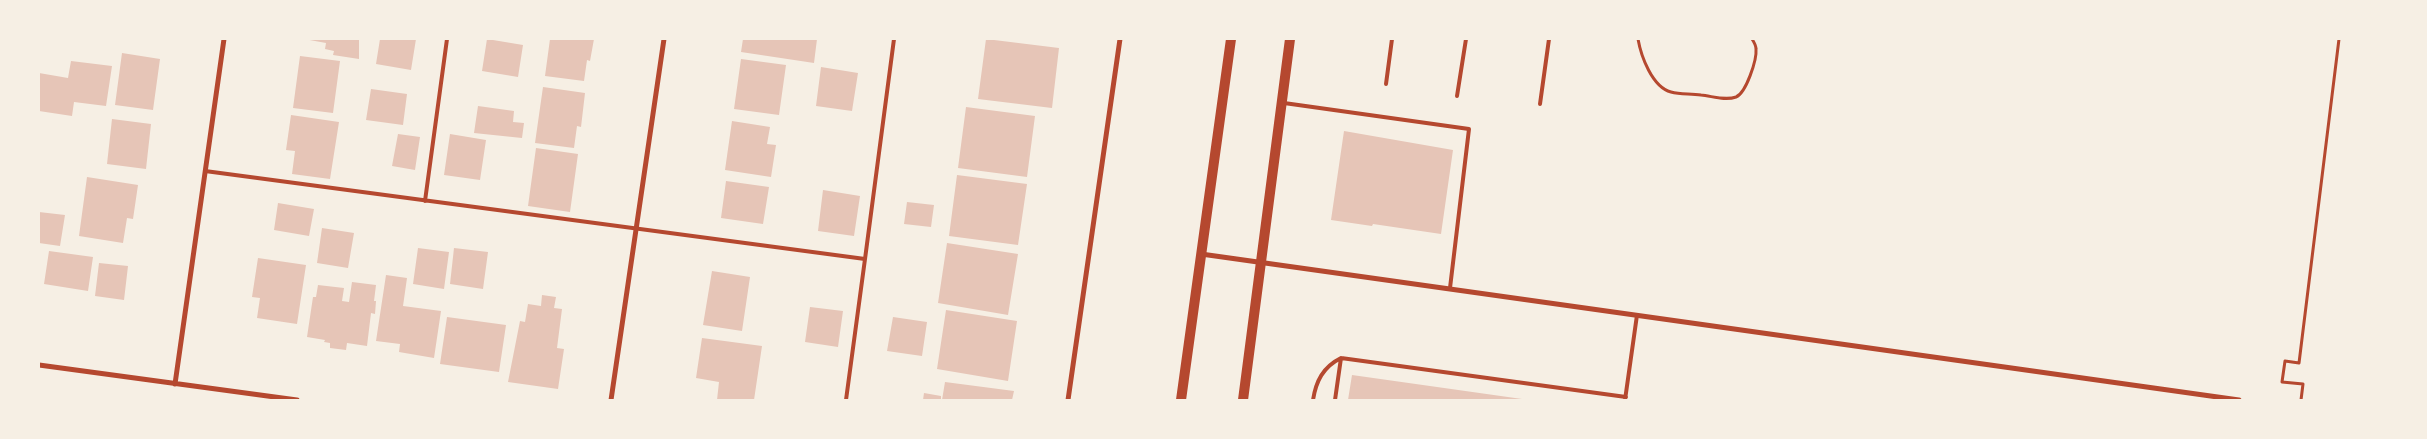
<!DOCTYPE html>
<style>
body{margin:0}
#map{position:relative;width:2427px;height:439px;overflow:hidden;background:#f6efe4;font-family:"Zilla Slab",serif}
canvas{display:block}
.frame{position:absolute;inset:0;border:40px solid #f6efe4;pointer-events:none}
</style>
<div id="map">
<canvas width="2427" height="439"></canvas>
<div class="frame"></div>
</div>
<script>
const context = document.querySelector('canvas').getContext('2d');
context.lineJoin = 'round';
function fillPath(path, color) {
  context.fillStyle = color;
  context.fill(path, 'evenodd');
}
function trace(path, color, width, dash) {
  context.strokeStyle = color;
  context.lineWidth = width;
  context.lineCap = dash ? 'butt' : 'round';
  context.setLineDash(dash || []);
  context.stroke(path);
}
const building = new Path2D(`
 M304 39H359V59L333 55 334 51 325 49 326 43Z
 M380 39H416L411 70 376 64Z
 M487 39 523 45 518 77 482 71Z
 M550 39H594L590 61 587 60 584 81 545 76Z
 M743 39H817L814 63 741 52Z
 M986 39 1059 48 1052 108 978 99Z
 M122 53 160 59 153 110 115 105Z
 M300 56 340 61 333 113 293 108Z
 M741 59 786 65 779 115 734 109Z
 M71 61 112 66 106 106 74 102 72 116 39 111V73L68 78Z
 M821 67 858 73 852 111 816 106Z
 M543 87 585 93 581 127 577 126 574 148 535 143Z
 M371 89 407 94 403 125 366 120Z
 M478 106 514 111 513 122 524 123 522 138 474 133Z
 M966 107 1035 116 1027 177 958 168Z
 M291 115 339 122 330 179 292 174 295 151 286 150Z
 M112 119 151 124 146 169 107 164Z
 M732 121 770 127 767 144 776 145 771 177 725 170Z
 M1344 131 1453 150 1441 234 1373 224 1372 226 1331 220Z
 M398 134 420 137 415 170 392 166Z
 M450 134 486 140 480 180 444 175Z
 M536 148 578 154 570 212 528 206Z
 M957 175 1027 184 1018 245 949 236Z
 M87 177 138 185 133 219 127 218 123 243 79 236Z
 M726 181 769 187 763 224 721 218Z
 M823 190 860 196 854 236 818 231Z
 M907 202 934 205 931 227 904 224Z
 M278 203 314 209 309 236 274 230Z
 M39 212 65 215 60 246 39 243Z
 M322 228 354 233 348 268 317 263Z
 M947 243 1018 254 1008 315 938 303Z
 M418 248 449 252 444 289 413 284Z
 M454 248 488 252 483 289 450 284Z
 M49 251 93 257 88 291 44 284Z
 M258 258 306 265 297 324 257 318 260 298 252 297Z
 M99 263 128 266 124 300 95 296Z
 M712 271 750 277 742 331 703 325Z
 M386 275 407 278 403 306 441 311 434 358 399 352 400 344 376 341Z
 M352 282 376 285 374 301H376L375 314 371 313 367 346 347 343 346 350 330 348V343L324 342 325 340 307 337 313 297H316L318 285 344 288 342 301 349 302Z
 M542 295 556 297 554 308 562 309 557 348 564 349 558 389 508 382 520 321 525 322 528 304 541 306Z
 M810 307 843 311 838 347 805 342Z
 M946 310 1017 321 1008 381 937 369Z
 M447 317 506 325 499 372 440 364Z
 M893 317 927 322 922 356 887 351Z
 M702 338 762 346 754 400H717L719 382 696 378Z
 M1352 375 1522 399V400H1348Z
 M945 382 1014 391 1012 400H942Z
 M924 393 941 396V400H923Z`);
const path = new Path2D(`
 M1638 39C1641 56 1652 87 1671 92 1681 95 1691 93 1701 95 1712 96 1725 101 1736 97 1746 93 1757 60 1756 49 1756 45 1754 42 1752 39
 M2301 400 2303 384 2282 382 2285 361 2299 363 2339 39`);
const service = new Path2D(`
 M1386 84 1392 39
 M1457 96 1466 39
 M1284 103 1469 129 1450 288
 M1540 104 1549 39
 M205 171 865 259 846 400
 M425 201 447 39
 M865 259 894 39
 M1313 400C1316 381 1323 367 1341 358L1626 397
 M1335 400 1341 358
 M1625 400 1637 315`);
const minor = new Path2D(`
 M1201 254 2239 400
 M39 365 297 400
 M175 384 224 39
 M611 400 664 39
 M1068 400 1120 39`);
const secondary = new Path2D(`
 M1181 400 1231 39
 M1243 400 1290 39`);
fillPath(building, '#e6c5b7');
trace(path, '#b5482f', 3);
trace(service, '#b5482f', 4);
trace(minor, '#b5482f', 5);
trace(secondary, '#b5482f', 10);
</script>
